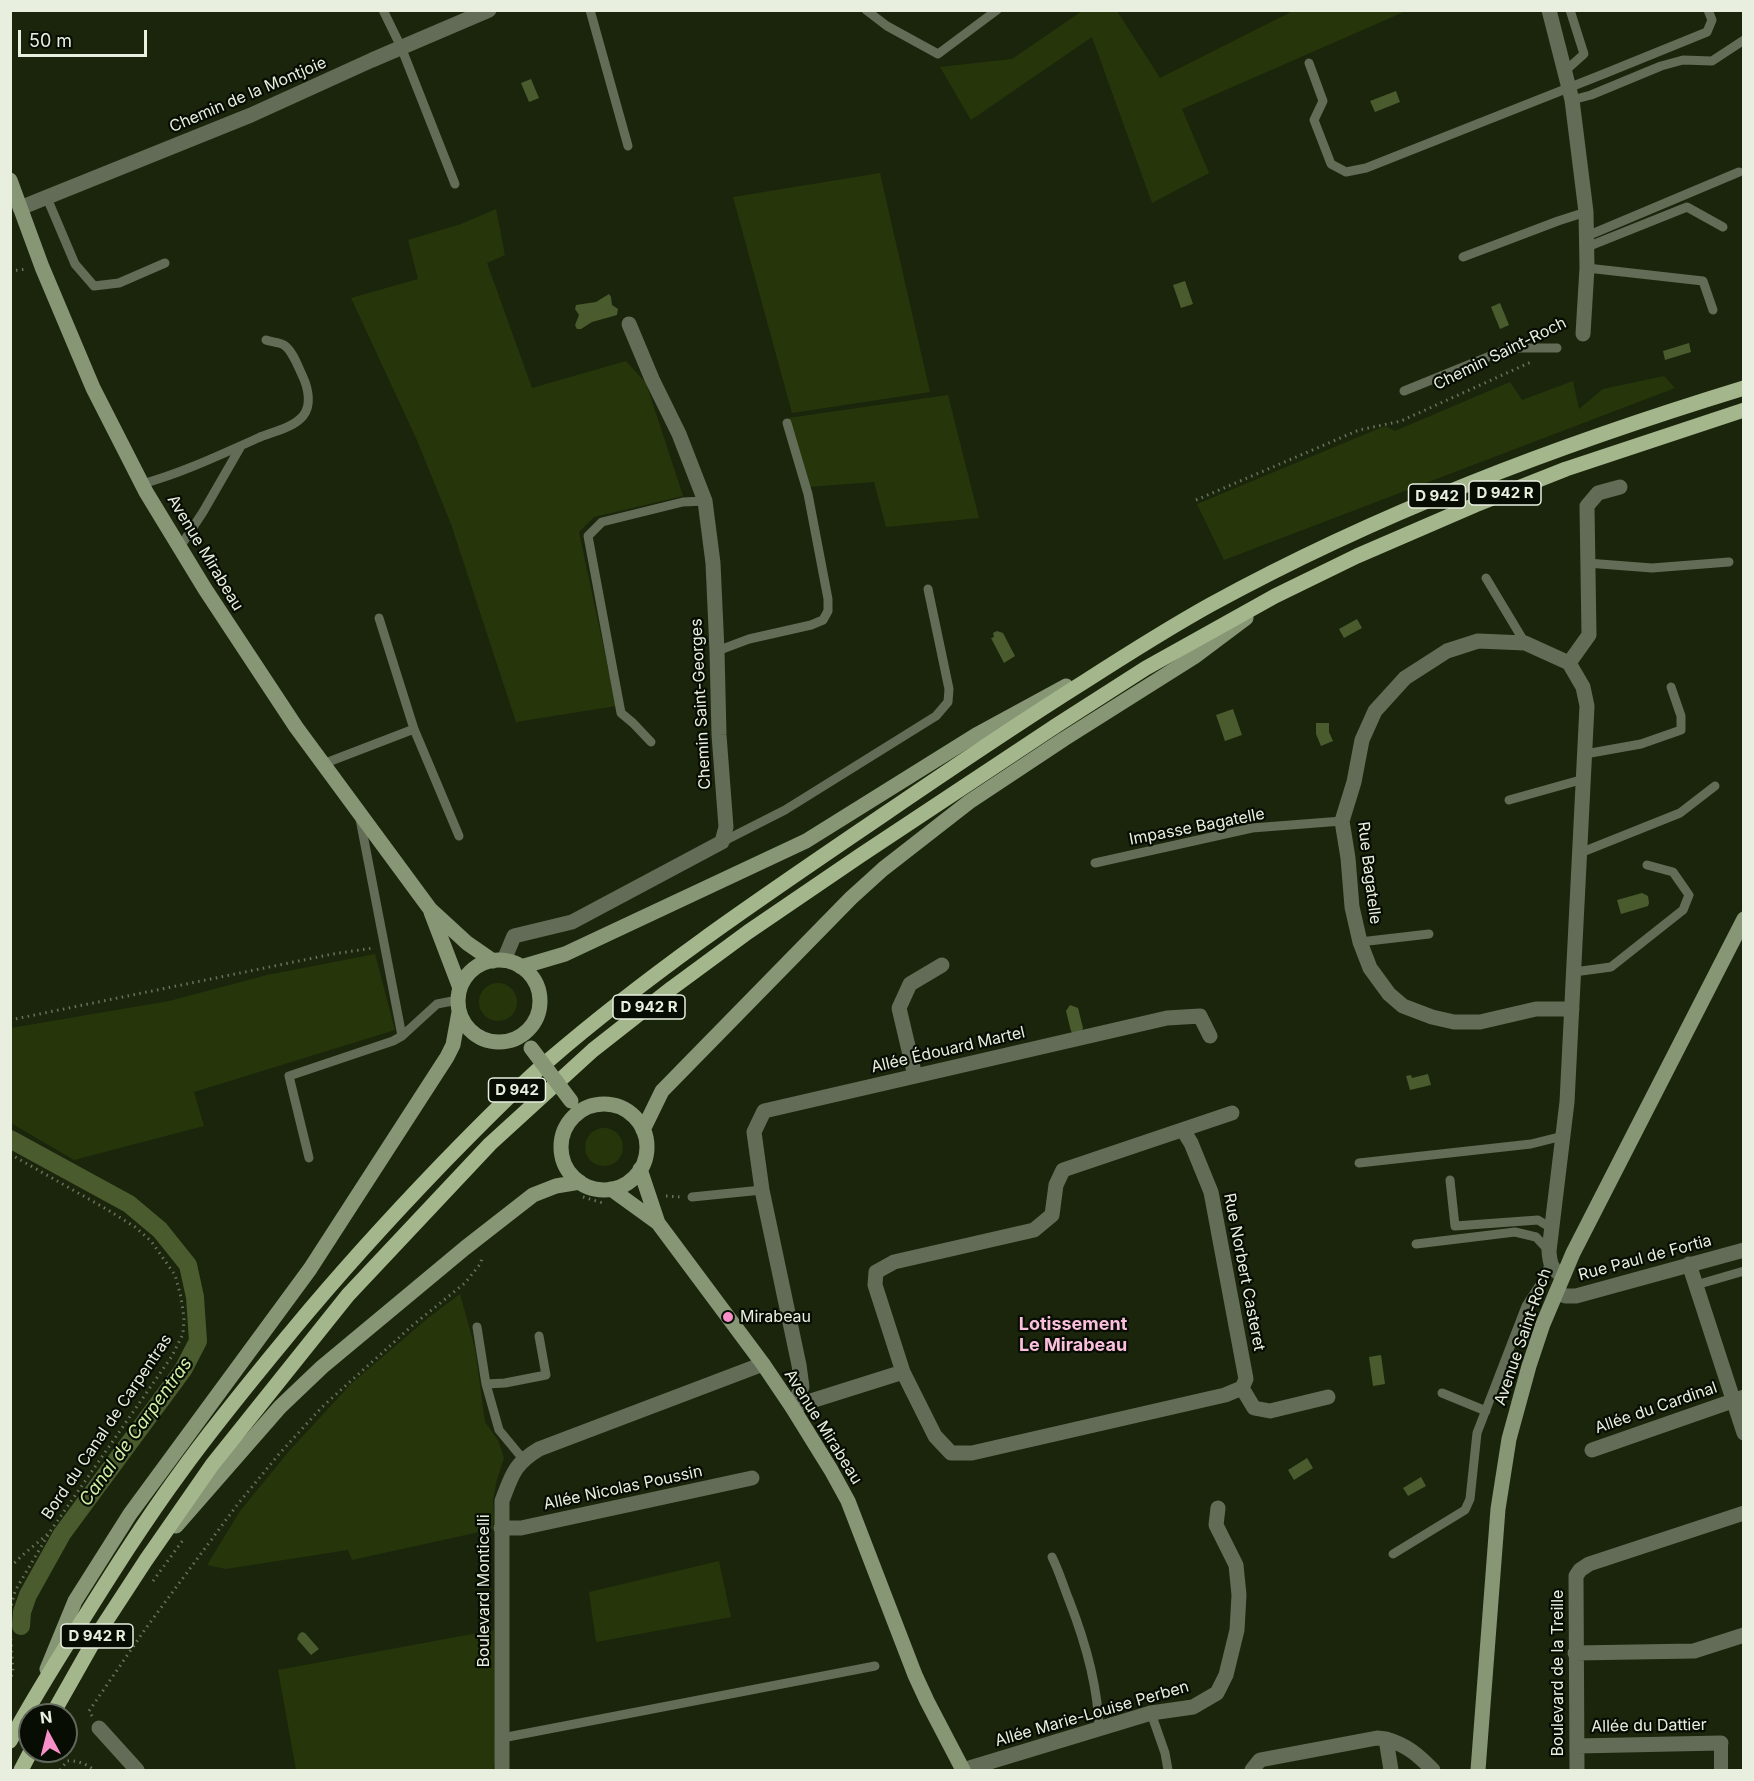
<!DOCTYPE html>
<meta charset="utf-8">
<style>
body{margin:0}
#map{position:relative;width:1754px;height:1781px;overflow:hidden;background:#1b250c;font-family:Inter,sans-serif}
canvas{display:block}
.frame{position:absolute;inset:0;border:12px solid #e8efdf;pointer-events:none}
.north{position:absolute;left:18px;top:1703px;width:60px;height:60px;box-sizing:border-box;background:#080d04;border:2px solid #62675c;border-radius:50%;rotate:353deg;font-size:16px;font-weight:700;line-height:24px;text-align:center;color:#e8efdf}
.north::after{content:'';display:block;margin:auto;width:21px;height:27px;background:#f98fc9;clip-path:polygon(50% 0,100% 100%,50% 72%,0 100%)}
.scale{position:absolute;left:18px;top:30px;width:129px;height:27px;box-sizing:border-box;border:3px solid #e8efdf;border-top:0;padding-left:8px;font-size:18px;line-height:21px;white-space:nowrap;color:#e8efdf;-webkit-text-stroke:4px #080d04;paint-order:stroke}
</style>
<div id="map">
<canvas width="1754" height="1781"></canvas>
<div class="frame"></div>
<div class="north">N</div>
<div class="scale">50 m</div>
</div>
<script>
const context = document.querySelector('canvas').getContext('2d');
context.lineJoin = 'round';
function fillPath(path, color) {
  context.fillStyle = color;
  context.fill(path, 'evenodd');
}
function trace(path, color, width, dash) {
  context.strokeStyle = color;
  context.lineWidth = width;
  context.lineCap = dash ? 'butt' : 'round';
  context.setLineDash(dash || []);
  context.stroke(path);
}
function drawText(font, color, halo, rows, align = 'center') {
  context.font = font + ' Inter,sans-serif';
  context.lineWidth = 4.5;
  context.setLineDash([]);
  context.textBaseline = 'middle';
  context.strokeStyle = halo;
  context.fillStyle = color;
  for (const [text, x, y, turn = 0] of rows) {
    context.save();
    context.translate(x, y);
    context.rotate((+turn || 0) * Math.PI / 180);
    context.textAlign = isNaN(turn) ? turn : align;
    if (halo) context.strokeText(text, 0, 0);
    context.fillText(text, 0, 0);
    context.restore();
  }
}
const green = new Path2D(`
 M1082 11H1117L1160 78 1293 11H1406L1182 109 1209 173 1152 203 1092 37 971 120 940 67 1012 59Z
 M880 173 930 392 792 413 733 197Z
 M496 209 505 255 487 263 532 388 626 361 646 383 683 496 594 517 579 532 616 706 516 722 451 524 416 438 351 298 418 279 408 240 461 224Z
 M1664 376 1675 388 1224 560 1197 504 1385 426 1395 431 1510 382 1522 400 1573 381 1579 409 1603 389Z
 M948 395 979 518 886 527 874 482 808 487 788 418Z
 M375 954 395 1030 194 1092 204 1126 74 1160 11 1123V1028L169 1001 267 975Z
 M479 1002a19 19 0 1 1 38 0a19 19 0 1 1-38 0Z
 M585 1147a19 19 0 1 1 38 0a19 19 0 1 1-38 0Z
 M460 1294 475 1348 485 1422 498 1440 504 1458 497 1479 493 1500 494 1517 493 1529 352 1560 348 1550 226 1569 207 1565 240 1511 290 1450 351 1384 428 1318Z
 M719 1561 731 1617 596 1642 589 1592Z
 M494 1630 495 1760 493 1770H296L278 1670Z`);
const water = new Path2D(`
 M531 79 539 98 529 102 521 83Z
 M1396 91 1400 102 1375 112 1370 101Z
 M1185 281 1193 304 1181 308 1173 285Z
 M609 294 611 297 612 305 618 309 617 315 592 322 581 329H577L575 325 579 315 575 309 576 305 596 302Z
 M1500 303 1509 325 1500 329 1491 307Z
 M1689 343 1691 352 1665 360 1663 351Z
 M1357 619 1362 628 1344 638 1339 629Z
 M997 631 1003 633 1015 656 1004 663 991 638 994 637 993 633Z
 M1233 709 1242 735 1225 741 1216 715Z
 M1316 723H1329V732L1333 741 1321 746 1316 734Z
 M1642 893 1648 896 1649 903 1648 906 1621 914 1617 900Z
 M1070 1005 1078 1008 1083 1028 1082 1031 1074 1034 1071 1031 1066 1011Z
 M1428 1074 1431 1085 1410 1090 1406 1076 1411 1075 1412 1078Z
 M1381 1355 1385 1384 1373 1386 1369 1357Z
 M1307 1458 1313 1468 1294 1480 1288 1470Z
 M1421 1477 1426 1486 1408 1496 1403 1488Z
 M302 1632 305 1633 319 1649 311 1655 297 1639 299 1634Z`);
const canal = new Path2D(`
 M10 1139 129 1204 160 1230 188 1265 195 1297 198 1341 183 1370 62 1534 28 1595 22 1612 21 1626`);
const path = new Path2D(`
 M10 271 27 269
 M1196 500 1359 430 1401 421 1531 362
 M10 1020 333 954 373 948
 M10 1154 108 1210 135 1227 151 1241 175 1275 181 1297 184 1318 183 1334 172 1356 49 1533 25 1553 10 1567
 M666 1196 681 1197
 M583 1197 603 1203
 M153 1581 183 1540
 M10 1611 15 1591 48 1535
 M10 1627 13 1672 10 1679
 M92 1716 89 1711 146 1628 237 1505 279 1454 322 1407 413 1325 465 1283 481 1263 482 1256
 M60 1770 67 1761C76 1760 87 1764 94 1770`);
const service = new Path2D(`
 M383 10 401 47 455 184
 M590 10 628 146
 M866 10 887 26 938 54 997 10
 M1309 63 1323 101 1314 120 1331 164 1346 172 1366 168 1606 73 1707 32 1712 20 1708 10
 M1565 71 1584 54 1570 10
 M1572 100 1591 95 1661 66 1683 60 1712 61 1744 40
 M47 198 75 264 94 286 119 283 165 263
 M1587 236 1739 172
 M1587 247 1687 207 1723 227
 M1463 257 1558 221 1586 212
 M1587 268 1703 281 1713 310
 M1404 391 1510 348H1557
 M142 484C182 473 220 455 258 438 272 432 293 428 303 416 312 405 308 388 303 377 298 367 293 351 284 345 279 342 271 342 266 340
 M180 547 203 512 241 446
 M1587 563 1652 568 1729 562
 M1486 578 1525 643
 M717 651 749 639 811 625 823 620 828 611V599L808 494 787 423
 M414 729 459 836
 M651 742 633 723 621 713 588 536 602 522 683 502 705 501
 M1585 754 1641 744 1681 730V716L1671 687
 M323 764 414 729 379 618
 M1509 800 1584 779
 M360 819 402 1036
 M722 842 785 810 936 716 948 702 949 689 928 589
 M1580 853 1680 813 1715 786
 M1095 863 1252 828 1342 821
 M1360 942 1429 934
 M1574 972 1611 967 1683 910 1689 895 1673 872 1647 865
 M309 1158 289 1076 393 1041 402 1036 437 1004 458 1000
 M1359 1163 1531 1144 1563 1136
 M1450 1180 1455 1226 1538 1220 1551 1228
 M692 1197 762 1190
 M1416 1244 1515 1232 1536 1237 1549 1251
 M1696 1285 1744 1271
 M477 1327 486 1384 499 1430 523 1459
 M486 1384 505 1383 546 1375 539 1336
 M1442 1393 1486 1411
 M1393 1554 1465 1510 1470 1499 1477 1433 1526 1306 1541 1283 1550 1263
 M1052 1557C1059 1571 1063 1585 1069 1600 1085 1641 1098 1684 1099 1729
 M1151 1713 1165 1753 1168 1770
 M502 1738 875 1666`);
const pedestrian = new Path2D(`
 M1721 1770V1743`);
const minor = new Path2D(`
 M1549 10 1572 100 1586 212 1587 268 1583 334
 M20 208 251 115 372 60 489 10
 M1569 663 1525 643 1478 641 1447 651 1405 678 1375 711 1362 740 1354 782 1342 821 1348 858 1352 907 1360 942 1370 968 1389 994 1403 1006 1432 1017 1454 1022H1480L1536 1009H1572
 M504 960 514 936 572 922 722 842 726 827 719 735 717 651 713 563 705 501 679 434 652 379 629 324
 M915 1076 899 1008 910 984 942 965
 M1183 1130 1191 1143 1211 1192 1246 1379 1242 1388 1225 1395 972 1453H951L935 1436 903 1372 875 1285 876 1272 894 1262 1034 1230 1052 1215 1056 1185 1063 1170 1232 1113
 M1689 1264 1744 1433
 M1563 1276C1551 1269 1550 1264 1549 1251L1567 1102 1587 706 1583 687 1569 663 1589 635 1587 506 1598 493 1620 487
 M1556 1293 1566 1296H1576L1744 1250
 M1242 1388 1254 1408 1270 1411 1328 1397
 M792 1407 802 1387 799 1365 762 1190 754 1132 764 1111 1167 1018 1200 1016 1210 1036
 M792 1407 903 1372
 M1592 1450 1744 1397
 M501 1528H521L752 1478
 M1575 1653 1694 1651 1744 1635
 M99 1728 137 1770
 M1386 1739C1407 1745 1418 1755 1433 1770
 M1577 1746 1721 1743
 M502 1770V1501C512 1475 514 1464 539 1449L763 1364
 M963 1770 1151 1713 1193 1707 1217 1693 1226 1675 1237 1630 1239 1595 1236 1565 1216 1525 1218 1508
 M1252 1770 1260 1760 1377 1738 1386 1739 1391 1770
 M1577 1770 1576 1576 1580 1570 1589 1564 1744 1513`);
const secondary = new Path2D(`
 M10 180 42 267 93 388 146 492 205 589 296 727 430 909 467 943 493 961
 M431 912 460 988
 M458 1001a41 41 0 1 1 82 0a41 41 0 1 1-82 0Z
 M521 967 565 954 806 841 976 735 1066 686
 M561 1147a43 43 0 1 1 86 0a43 43 0 1 1-86 0Z
 M643 1130 662 1091 851 898 883 869 969 802 1064 739 1194 657 1246 618
 M640 1169 658 1223 763 1364 792 1407 831 1470 848 1501 915 1675 927 1701 963 1770
 M611 1189 658 1223
 M176 1526 280 1407 322 1367 465 1248 533 1195 556 1186 580 1182
 M47 1669 75 1601 130 1514 310 1269 447 1057 453 1045 459 1012
 M1478 1770 1498 1509 1509 1439 1529 1366 1543 1324 1573 1253 1744 919`);
const primary = new Path2D(`
 M52 1715 99 1632 146 1560 212 1465 348 1295 490 1144 593 1050 672 988 748 932 861 855 1057 725 1146 668 1275 596 1357 556 1475 505 1566 469 1744 410
 M10 1741C32 1700 56 1662 80 1624 112 1573 144 1522 180 1473 215 1424 254 1377 292 1331 340 1273 391 1217 443 1163 477 1128 512 1092 549 1060 656 968 770 892 886 813 952 768 1017 724 1084 682 1126 655 1167 629 1210 605 1380 512 1558 445 1744 388
 M21 1770 31 1751`);
const secondaryBridge = new Path2D(`
 M531 1048 571 1101`);
const markers = [
 [728,1317,6,"#f98fc9"]
];
const shields = [
 [1505,493,72],
 [1437,496,57],
 [649,1007,72],
 [517,1090,57],
 [97,1636,72]
];
const shieldNames = [
 ["D 942 R",1505,493],
 ["D 942",1437,496],
 ["D 942 R",649,1007],
 ["D 942",517,1090],
 ["D 942 R",97,1636]
];
const streetNames = [
 ["Chemin de la Montjoie",248,95,-23],
 ["Chemin Saint-Roch",1500,354,-26],
 ["Avenue Mirabeau",205,553,59],
 ["Chemin Saint-Georges",701,704,-93],
 ["Impasse Bagatelle",1197,827,-11],
 ["Rue Bagatelle",1369,873,83],
 ["Allée Édouard Martel",948,1050,-13],
 ["Rue Paul de Fortia",1645,1258,-15],
 ["Rue Norbert Casteret",1244,1272,79],
 ["Avenue Saint-Roch",1523,1337,-71],
 ["Allée du Cardinal",1656,1408,-19],
 ["Bord du Canal de Carpentras",107,1427,-56],
 ["Avenue Mirabeau",823,1427,58],
 ["Allée Nicolas Poussin",623,1488,-12],
 ["Boulevard Monticelli",484,1591,-90],
 ["Boulevard de la Treille",1558,1673,-90],
 ["Allée Marie-Louise Perben",1092,1714,-16],
 ["Allée du Dattier",1649,1726,-1]
];
const poiNames = [
 ["Mirabeau",740,1317]
];
const neighbourhoodNames = [
 ["Lotissement",1073,1325],
 ["Le Mirabeau",1073,1346]
];
const waterNames = [
 ["Canal de Carpentras",136,1432,-54]
];
fillPath(green, '#26360a');
fillPath(water, '#4a5c2e');
trace(canal, '#4a5c2e', 18);
trace(path, '#69725c', 3, [1.5, 4.5]);
trace(service, '#626c57', 9);
trace(pedestrian, '#626c57', 14);
trace(minor, '#626c57', 15);
trace(secondary, '#879675', 15);
trace(primary, '#a4b78c', 15);
trace(secondaryBridge, '#879675', 15);
for (const [x, y, r, color] of markers) {
  const dot = new Path2D();
  dot.arc(x, y, r, 0, 2 * Math.PI);
  context.fillStyle = color;
  context.fill(dot);
  trace(dot, '#080d04', 2);
}
for (const [x, y, w] of shields) {
  const box = new Path2D();
  box.roundRect(x - w / 2, y - 12, w, 24, 4.5);
  context.fillStyle = '#080d04';
  context.fill(box);
  trace(box, '#e8efdf', 1.5);
}
drawText('bold 15px', '#e8efdf', null, shieldNames);
drawText('16px', '#e8efdf', '#080d04', streetNames);
drawText('16px', '#e8efdf', '#080d04', poiNames, 'left');
drawText('bold 18px', '#fcbfde', '#080d04', neighbourhoodNames);
drawText('italic 18px', '#ceeea2', '#080d04', waterNames);
</script>
